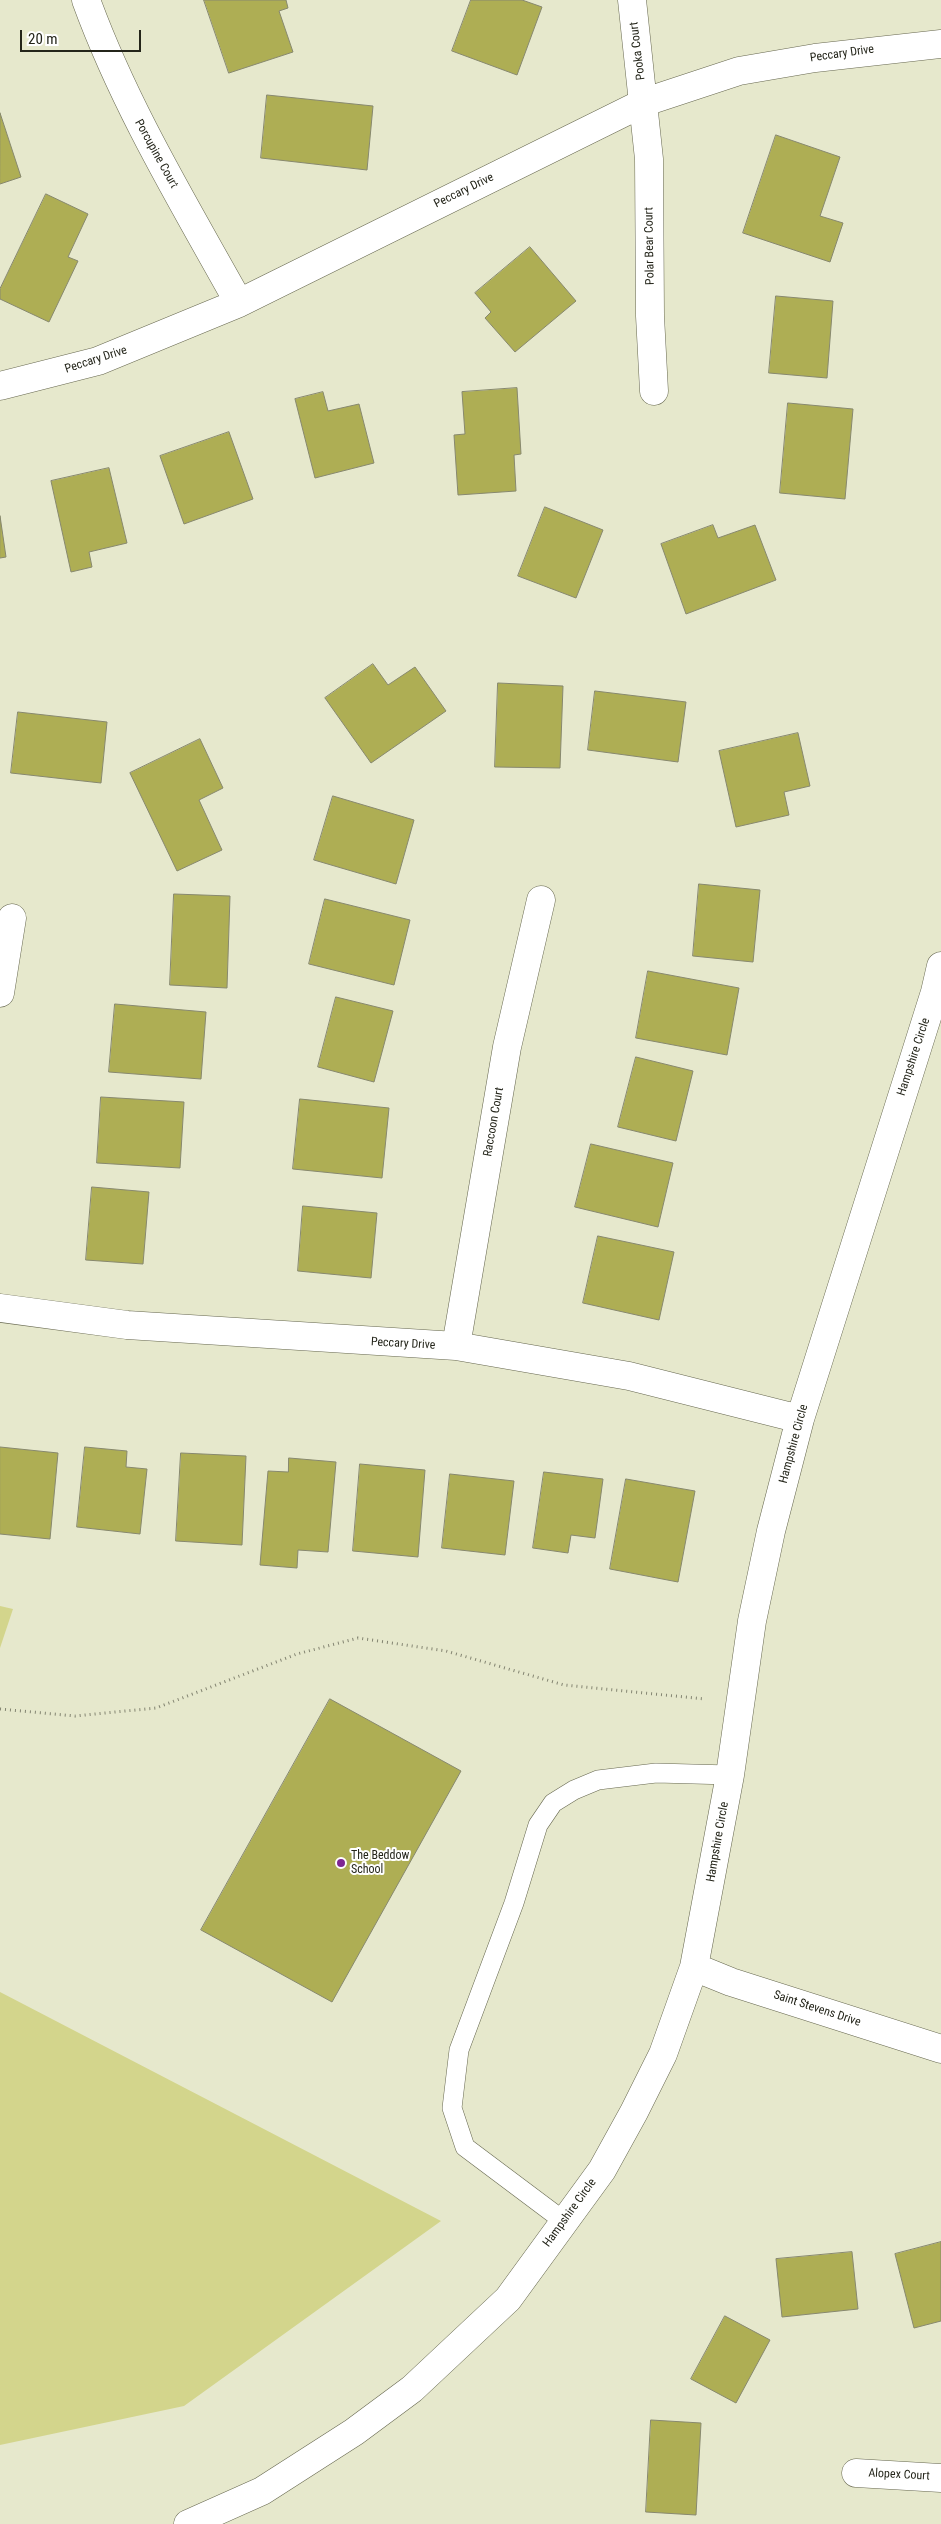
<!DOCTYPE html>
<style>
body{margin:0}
#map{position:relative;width:941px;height:2524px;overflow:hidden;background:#e6e8cc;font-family:"Roboto Condensed",sans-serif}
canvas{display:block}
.scale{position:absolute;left:20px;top:30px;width:121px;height:22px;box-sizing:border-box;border:2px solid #24251a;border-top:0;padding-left:6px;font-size:15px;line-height:18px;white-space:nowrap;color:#24251a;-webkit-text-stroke:4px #fff;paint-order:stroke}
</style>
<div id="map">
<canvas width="941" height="2524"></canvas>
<div class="scale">20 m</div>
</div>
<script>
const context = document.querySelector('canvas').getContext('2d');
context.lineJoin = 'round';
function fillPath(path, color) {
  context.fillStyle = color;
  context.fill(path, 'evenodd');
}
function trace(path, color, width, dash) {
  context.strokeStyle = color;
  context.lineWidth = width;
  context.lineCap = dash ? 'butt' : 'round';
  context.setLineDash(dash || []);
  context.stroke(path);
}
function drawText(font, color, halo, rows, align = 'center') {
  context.font = font + ' "Roboto Condensed",sans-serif';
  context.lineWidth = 4;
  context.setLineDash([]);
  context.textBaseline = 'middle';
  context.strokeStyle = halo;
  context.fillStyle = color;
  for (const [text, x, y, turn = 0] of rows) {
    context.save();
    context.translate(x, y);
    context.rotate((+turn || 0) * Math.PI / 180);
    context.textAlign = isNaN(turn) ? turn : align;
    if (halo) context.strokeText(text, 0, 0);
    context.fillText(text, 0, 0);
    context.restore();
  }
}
const green = new Path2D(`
 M0 1606 13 1609 0 1648Z
 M0 1992 441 2221 184 2406 0 2445Z`);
const building = new Path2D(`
 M204 0H286L288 8 279 11 293 52 229 73Z
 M471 0H522L542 7 517 75 452 51Z
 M267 95 373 106 367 170 261 158Z
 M0 113 21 177 0 184Z
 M776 135 840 157 820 216 843 223 830 262 743 233Z
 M46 194 88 214 68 257 78 261 49 322 0 299V289Z
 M530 247 576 301 515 352 485 318 491 312 475 293Z
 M776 296 833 301 827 378 769 373Z
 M517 388 521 454 514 455 516 491 458 495 454 435 465 434 462 392Z
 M323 392 328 411 359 404 374 463 315 478 295 399Z
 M788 403 853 409 845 499 780 493Z
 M229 432 253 499 184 524 160 456Z
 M109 468 127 543 89 552 92 567 71 572 51 481Z
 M545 507 603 530 576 598 518 576Z
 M0 516 6 557 0 558Z
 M713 525 718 538 755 525 776 580 686 614 661 544Z
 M373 664 388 685 415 667 446 711 371 763 325 698Z
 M498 683 563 686 560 768 495 767Z
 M595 691 686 702 678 762 588 750Z
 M18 712 107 722 101 783 11 773Z
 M798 733 810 786 784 792 789 815 736 827 719 751Z
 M200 739 223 788 199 800 222 850 177 871 130 773Z
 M333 796 414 820 396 884 314 860Z
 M699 884 760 890 753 962 693 956Z
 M174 894 230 896 227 988 170 985Z
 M325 899 410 920 394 985 309 964Z
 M648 971 739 988 727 1055 636 1038Z
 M336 997 393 1011 374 1082 318 1067Z
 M115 1004 206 1012 201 1079 109 1072Z
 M636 1057 693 1071 676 1141 618 1127Z
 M101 1097 184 1102 180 1168 97 1163Z
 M300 1099 389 1108 382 1178 293 1169Z
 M591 1144 673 1163 658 1227 575 1207Z
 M92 1187 149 1192 143 1264 86 1260Z
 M303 1206 377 1213 371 1278 298 1271Z
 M598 1236 674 1252 659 1320 583 1303Z
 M0 1447 58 1453 50 1539 0 1534Z
 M85 1447 127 1451 126 1467 147 1469 140 1534 77 1527Z
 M181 1453 246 1456 242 1545 176 1541Z
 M289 1458 336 1462 328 1552 298 1550 297 1568 260 1565 268 1471 288 1472Z
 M360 1464 425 1470 418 1557 353 1551Z
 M544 1472 603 1479 595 1538 571 1535 568 1553 533 1548Z
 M450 1474 514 1481 505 1555 442 1548Z
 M626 1479 695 1491 678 1582 610 1569Z
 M330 1699 461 1771 332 2002 201 1930Z
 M941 2242V2321L914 2328 895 2254Z
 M852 2252 858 2309 782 2317 776 2259Z
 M725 2316 770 2340 736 2403 691 2379Z
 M651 2420 701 2423 696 2515 646 2512Z`);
const path = new Path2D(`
 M0 1709 75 1716 156 1708 297 1654 358 1638 446 1651 564 1685 705 1699`);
const lane = new Path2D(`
 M565 2222 465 2147 452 2108 459 2050 514 1903 538 1825 553 1803 574 1790 598 1780 656 1773 730 1775`);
const street = new Path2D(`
 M86 0C125 107 184 204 239 303
 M632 0 649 159 650 316 654 391
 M0 386 98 361 239 303 645 102 739 71 815 58 941 44
 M0 993 12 918
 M0 1308 127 1325 456 1346 629 1376 800 1419
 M456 1346 507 1047 541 900
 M694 1967 731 1982 941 2049
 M856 2473 941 2478
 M188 2524 262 2491 354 2432 412 2389 508 2299 602 2170 634 2112 663 2054 694 1967 730 1775 752 1621 771 1531 800 1419 935 992 941 966`);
const markers = [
 [341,1863,5,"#7e2593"]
];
const streetNames = [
 ["Pooka Court",638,51,-97],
 ["Peccary Drive",842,54,-8],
 ["Porcupine Court",156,154,61],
 ["Peccary Drive",464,191,-26],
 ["Polar Bear Court",650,246,-91],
 ["Peccary Drive",96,360,-18],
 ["Hampshire Circle",914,1057,-72],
 ["Raccoon Court",494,1122,-80],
 ["Peccary Drive",403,1344,3],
 ["Hampshire Circle",794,1444,-75],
 ["Hampshire Circle",718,1842,-80],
 ["Saint Stevens Drive",817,2009,18],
 ["Hampshire Circle",570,2213,-54],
 ["Alopex Court",899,2475,3]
];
const poiNames = [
 ["The Beddow",351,1856],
 ["School",351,1870]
];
fillPath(green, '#d3d58c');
fillPath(building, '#aeae54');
trace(building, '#87886e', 1);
trace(lane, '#66674f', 20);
trace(street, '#66674f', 29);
trace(path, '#838471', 3, [1, 4]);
trace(lane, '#fff', 19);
trace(street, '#fff', 28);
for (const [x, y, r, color] of markers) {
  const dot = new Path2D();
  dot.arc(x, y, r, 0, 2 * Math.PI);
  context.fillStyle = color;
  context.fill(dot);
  trace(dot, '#fff', 2);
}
drawText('12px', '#24251a', '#fff', streetNames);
drawText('12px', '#24251a', '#fff', poiNames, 'left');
</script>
